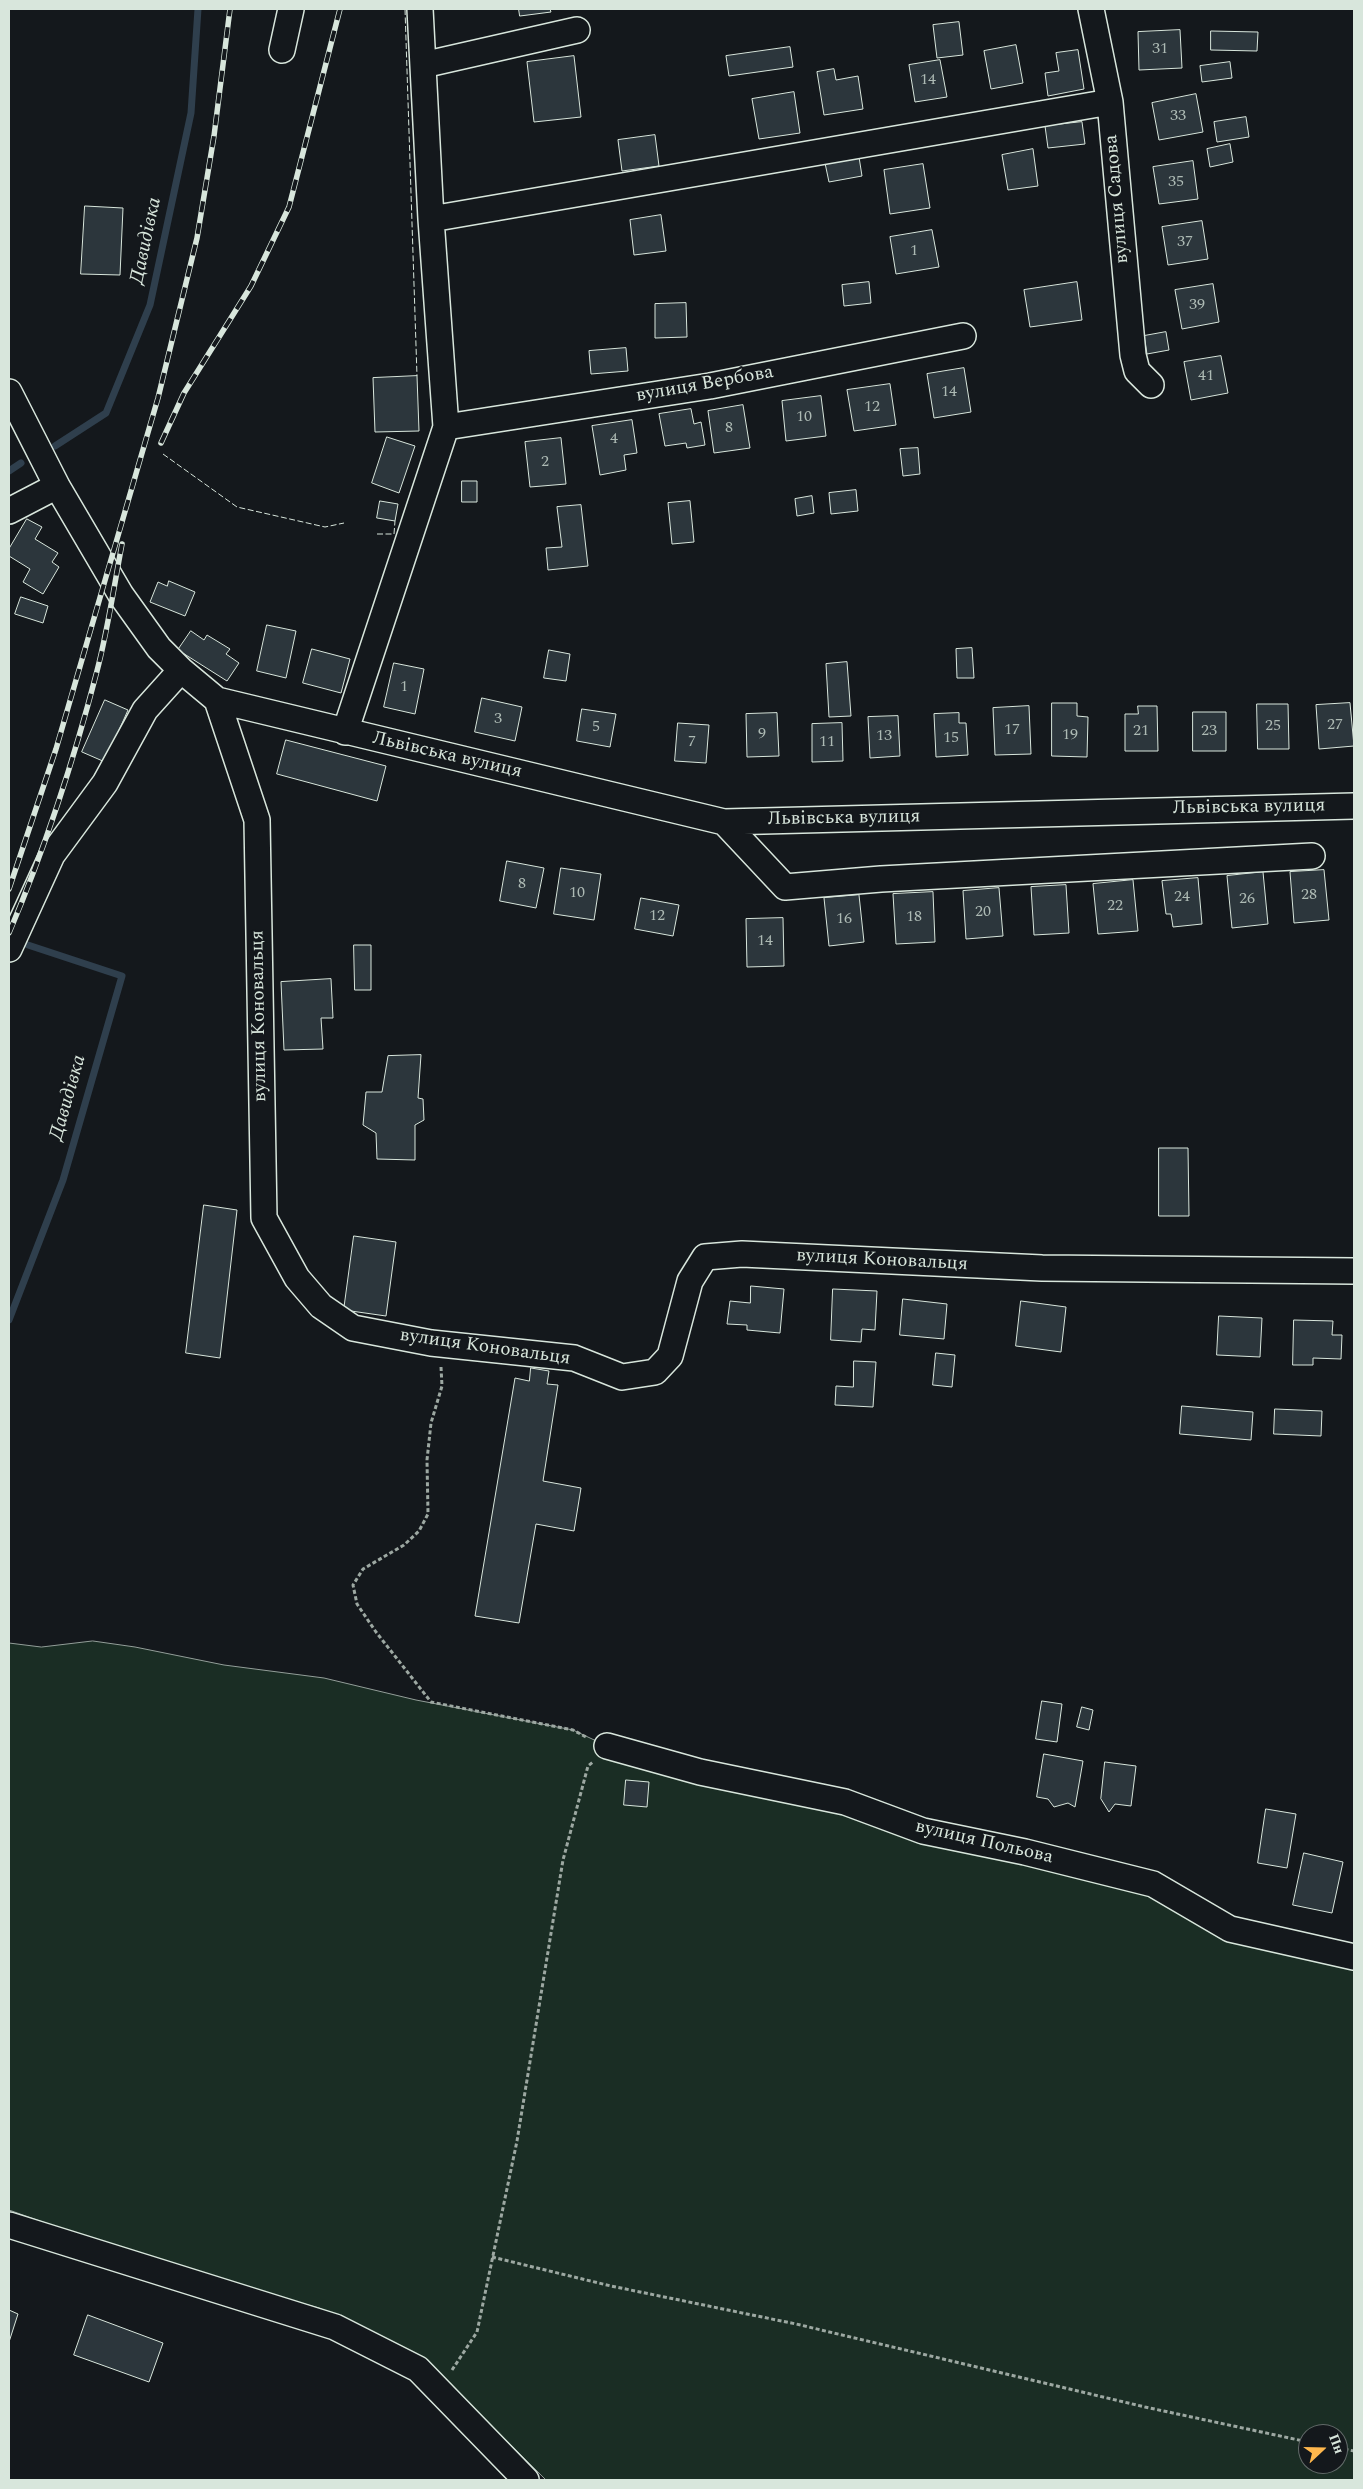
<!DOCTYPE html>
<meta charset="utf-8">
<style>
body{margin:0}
#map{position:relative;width:1363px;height:2489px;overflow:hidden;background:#14181c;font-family:Spectral,serif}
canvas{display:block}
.frame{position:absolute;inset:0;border:10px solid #d8e6dc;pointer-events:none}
.north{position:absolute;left:1298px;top:2424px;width:50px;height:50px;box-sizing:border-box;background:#14181c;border:1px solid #626a69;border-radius:50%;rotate:69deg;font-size:14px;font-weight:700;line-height:20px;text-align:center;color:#d8e6dc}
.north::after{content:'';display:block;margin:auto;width:18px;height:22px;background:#ffb74d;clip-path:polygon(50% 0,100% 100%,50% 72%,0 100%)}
</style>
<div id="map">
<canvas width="1363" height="2489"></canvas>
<div class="frame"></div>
<div class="north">Пн</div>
</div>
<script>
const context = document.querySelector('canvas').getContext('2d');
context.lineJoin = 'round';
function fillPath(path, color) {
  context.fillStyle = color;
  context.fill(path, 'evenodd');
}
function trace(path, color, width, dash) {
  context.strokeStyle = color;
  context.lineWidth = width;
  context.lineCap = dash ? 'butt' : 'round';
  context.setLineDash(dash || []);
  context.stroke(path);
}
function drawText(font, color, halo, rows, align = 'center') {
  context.font = font + ' Spectral,serif';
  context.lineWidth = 4;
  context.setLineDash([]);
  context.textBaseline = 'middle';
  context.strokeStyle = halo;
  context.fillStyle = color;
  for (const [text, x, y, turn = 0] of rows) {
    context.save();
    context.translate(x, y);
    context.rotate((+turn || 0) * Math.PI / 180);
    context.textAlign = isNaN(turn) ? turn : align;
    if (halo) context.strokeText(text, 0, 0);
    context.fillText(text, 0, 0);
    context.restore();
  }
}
const green = new Path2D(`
 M93 1641 135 1647 224 1665 324 1678 416 1700 573 1730 607 1746 1153 1884 1230 1929 1354 1957V2480H546L433 2368 381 2336 319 2308 166 2266 9 2210V1643L41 1647ZM1308 2434H1338V2464H1308Z`);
const stream = new Path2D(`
 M55 446 106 413 150 305 191 113 198 9
 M9 471 21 463
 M9 1320 63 1180 122 976 28 945`);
const building = new Path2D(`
 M519 9H550L551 12 520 16Z
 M959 22 963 55 937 58 933 25Z
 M1180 30 1182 68 1139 70 1138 32Z
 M1211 31 1258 32 1257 51 1211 50Z
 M1016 45 1023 83 991 89 984 51Z
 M790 47 793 67 729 76 726 56Z
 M1078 50 1084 89 1048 96 1045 73 1059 71 1056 53Z
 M574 56 581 117 534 122 527 62Z
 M940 60 947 97 915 102 909 65Z
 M1230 62 1232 78 1202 82 1200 66Z
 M834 69 836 80 858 76 863 109 824 115 817 72Z
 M794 92 800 133 759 139 752 99Z
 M1196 94 1203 132 1159 140 1152 103Z
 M1246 117 1249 137 1217 142 1214 122Z
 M1082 122 1085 144 1048 148 1045 126Z
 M655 135 659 166 622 171 618 140Z
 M1230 144 1233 162 1210 167 1207 149Z
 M1033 149 1038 186 1008 190 1002 155Z
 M859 157 862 176 829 182 825 163Z
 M1193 161 1198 199 1159 204 1153 167Z
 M923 164 930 208 890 214 884 170Z
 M85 206 123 208 120 275 81 274Z
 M661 215 666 251 634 255 630 220Z
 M1202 221 1208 259 1168 265 1162 227Z
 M932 230 939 267 896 274 890 237Z
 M869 282 871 303 844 306 842 285Z
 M1077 282 1082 320 1030 327 1024 290Z
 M1213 284 1219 322 1182 329 1175 290Z
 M686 303 687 337 655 338V304Z
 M1166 332 1169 350 1147 354 1144 336Z
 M626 348 628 371 591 374 589 351Z
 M1221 356 1228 393 1191 400 1184 362Z
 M964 368 971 412 934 418 927 374Z
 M417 376 419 431 375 432 373 378Z
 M890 384 896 425 854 431 847 390Z
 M821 396 826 436 786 441 782 401Z
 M743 405 750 448 714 453 708 411Z
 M691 409 694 424 701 422 705 445 687 448 686 443 665 446 659 414Z
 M632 420 637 453 624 455 626 470 600 475 592 426Z
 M387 437 415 446 399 493 372 483Z
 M561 438 566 484 530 487 525 442Z
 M918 448 920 474 903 476 900 449Z
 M462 481H477V502H462Z
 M856 490 858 511 831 514 829 493Z
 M812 496 814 513 797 516 795 499Z
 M380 501 398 504 395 521 377 518Z
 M690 501 694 542 672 544 668 503Z
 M581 505 588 566 548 570 546 548 562 547 557 507Z
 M27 519 42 527 35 539 58 553 52 562 59 567 43 594 23 582 30 569 9 556V549Z
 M169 581 195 592 185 616 150 602 158 582 167 586Z
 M21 597 48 606 43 623 15 614Z
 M267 625 296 631 286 678 257 671Z
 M191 631 204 640 207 635 230 649 226 654 239 663 227 681 178 650Z
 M972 648 974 678H957L956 649Z
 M312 649 350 659 341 693 303 683Z
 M549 650 570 654 566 681 544 678Z
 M847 662 851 716 829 717 826 664Z
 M394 663 424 669 415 714 384 707Z
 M482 698 522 707 515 741 475 732Z
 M105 700 128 710 105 762 82 752Z
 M1052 703H1077V716L1088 717 1087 757 1052 756Z
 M1350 703 1354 746 1319 749 1316 705Z
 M1257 704H1288L1289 749H1258Z
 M1029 706 1031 754 995 755 993 708Z
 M1138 706H1157L1158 751H1125V714H1138Z
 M582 709 616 714 610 747 577 741Z
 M1193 712H1226V751H1193Z
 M777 713 779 756 747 757 746 714Z
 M959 713V723H966L968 755 936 757 934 714Z
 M898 716 900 756 870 758 868 717Z
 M678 723 709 725 706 763 675 761Z
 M842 723 843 761 812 762V724Z
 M286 740 386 766 377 801 277 774Z
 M507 861 544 868 536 908 500 901Z
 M561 868 601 874 594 920 554 914Z
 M1324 870 1329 920 1294 923 1290 872Z
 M1263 872 1268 924 1232 928 1227 876Z
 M1198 878 1202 924 1173 927 1171 914H1166L1162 881Z
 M1133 880 1138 931 1098 934 1093 884Z
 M1066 885 1069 933 1034 935 1031 887Z
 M999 888 1003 936 966 939 963 891Z
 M933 892 935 942 896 944 893 894Z
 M859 895 864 942 829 946 824 898Z
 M641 898 679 905 673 936 635 929Z
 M783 918 784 966 747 967 746 919Z
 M354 945H371V990H355Z
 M331 979 333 1018H321L323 1049 284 1050 281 982Z
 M421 1055 418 1098 423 1099 424 1120 415 1125V1160L377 1159 376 1133 363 1125 366 1092H382L388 1056Z
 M1159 1148H1188L1189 1216H1159Z
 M204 1205 237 1210 220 1358 186 1353Z
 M354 1236 396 1242 386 1316 344 1310Z
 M751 1286 784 1289 780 1333 747 1330V1325L727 1324 730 1301 750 1303Z
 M833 1289 877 1291 875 1330 862 1329 861 1342 831 1340Z
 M903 1299 947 1304 944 1339 900 1335Z
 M1021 1301 1066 1307 1061 1352 1016 1346Z
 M1219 1316 1262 1318 1260 1357 1217 1355Z
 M1294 1320 1333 1321 1332 1335H1342L1341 1359 1313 1358V1365H1293Z
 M936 1353 955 1355 952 1387 933 1385Z
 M854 1361 876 1362 873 1407 835 1405 836 1386 853 1387Z
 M531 1368 549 1371 547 1384 558 1385 543 1481 581 1488 574 1531 536 1524 519 1623 475 1616 515 1378 529 1381Z
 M1182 1406 1253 1412 1251 1440 1180 1434Z
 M1275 1409 1322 1411 1321 1436 1274 1434Z
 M1042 1701 1062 1704 1057 1742 1036 1739Z
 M1082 1707 1093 1710 1089 1730 1077 1727Z
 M1044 1754 1083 1761 1075 1807 1068 1803 1054 1807 1048 1799 1037 1797Z
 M1105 1762 1136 1766 1131 1806 1115 1804 1109 1812 1101 1799Z
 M626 1780 649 1782 647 1807 624 1805Z
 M1266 1809 1296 1814 1287 1868 1258 1863Z
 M1304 1853 1343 1862 1332 1913 1293 1905Z
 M9 2310 18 2314 9 2342Z
 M88 2315 163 2343 149 2382 74 2355Z`);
const path = new Path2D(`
 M441 1367 442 1386 431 1423 427 1460 428 1514 419 1531 404 1545 363 1569 353 1585 357 1604 376 1632 431 1702 573 1730 586 1737
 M492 2257 611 2286 796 2324 1145 2407 1308 2442
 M452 2370 477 2332 517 2141 563 1860 588 1766 593 1762
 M1338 2448 1354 2451`);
const minor = new Path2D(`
 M1091 9 1110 102 1133 355 1137 371 1151 385
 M282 50 291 9
 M423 65 577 30
 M431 219 1110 102
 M9 392 57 486 121 595 159 648 181 670 217 700 724 822 1354 806
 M446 427 710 386 963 336
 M9 511 57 486
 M217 700 257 820 264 1218 297 1278 321 1306 353 1328 431 1343 574 1358 622 1377 655 1372 670 1356 690 1281 705 1257 742 1254 1042 1268 1354 1271
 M345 732 446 427 431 219 420 9
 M724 822 785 887 881 879 1312 856
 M9 949 52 855 105 783 145 710 181 670
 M607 1746 700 1772 845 1802 923 1831 1025 1852 1153 1884 1230 1929 1354 1957
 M9 2225 335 2327 418 2369 526 2480`);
const rail = new Path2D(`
 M161 443 184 393 251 286 289 207 340 9
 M9 889 56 749 158 398 197 238 214 136 230 9
 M9 933C45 848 74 760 97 671 108 629 114 586 122 544`);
const fence = new Path2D(`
 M405 9 417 376
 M163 454 237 507 325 527 344 523
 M377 534H394L395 521`);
const numberNames = [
 ["31",1160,50],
 ["14",928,81],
 ["33",1178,117],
 ["35",1176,183],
 ["37",1185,243],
 ["1",914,252],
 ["39",1197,306],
 ["41",1206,377],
 ["14",949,393],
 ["12",872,408],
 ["10",804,418],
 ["8",729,429],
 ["4",614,440],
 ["2",545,463],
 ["1",404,688],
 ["3",498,720],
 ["27",1335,726],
 ["25",1273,727],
 ["5",596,728],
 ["17",1012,731],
 ["21",1141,732],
 ["23",1209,732],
 ["9",762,735],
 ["19",1070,736],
 ["13",884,737],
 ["15",951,739],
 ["7",692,743],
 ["11",827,743],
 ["8",522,885],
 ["10",577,894],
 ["28",1309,896],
 ["24",1182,898],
 ["26",1247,900],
 ["22",1115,907],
 ["20",983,913],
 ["12",657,917],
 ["18",914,918],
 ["16",844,920],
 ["14",765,942]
];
const streetNames = [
 ["вулиця Садова",1118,199,-95],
 ["вулиця Вербова",705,385,-10],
 ["Львівська вулиця",447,756,13],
 ["Львівська вулиця",1249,808,-1],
 ["Львівська вулиця",844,819,-1],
 ["вулиця Коновальця",260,1016,-91],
 ["вулиця Коновальця",882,1261,3],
 ["вулиця Коновальця",485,1348,8],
 ["вулиця Польова",984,1843,13]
];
const waterNames = [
 ["Давидівка",147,241,-78],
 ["Давидівка",69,1098,-74]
];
fillPath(green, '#1a2d24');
trace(green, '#939e99', 1);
trace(stream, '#2f3f4d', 7);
fillPath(building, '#2c363c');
trace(building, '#d8e6dc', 1);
trace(minor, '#d8e6dc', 28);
trace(path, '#9da8a2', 3, [4, 2.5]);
trace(minor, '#14181c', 25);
trace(rail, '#d8e6dc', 5.5);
trace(rail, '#14181c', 4, [11]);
trace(fence, '#d8e6dc', 1, [6, 2.5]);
drawText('16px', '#adbab4', null, numberNames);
drawText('19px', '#d8e6dc', '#14181c', streetNames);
drawText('italic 20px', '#d8e6dc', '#14181c', waterNames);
</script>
